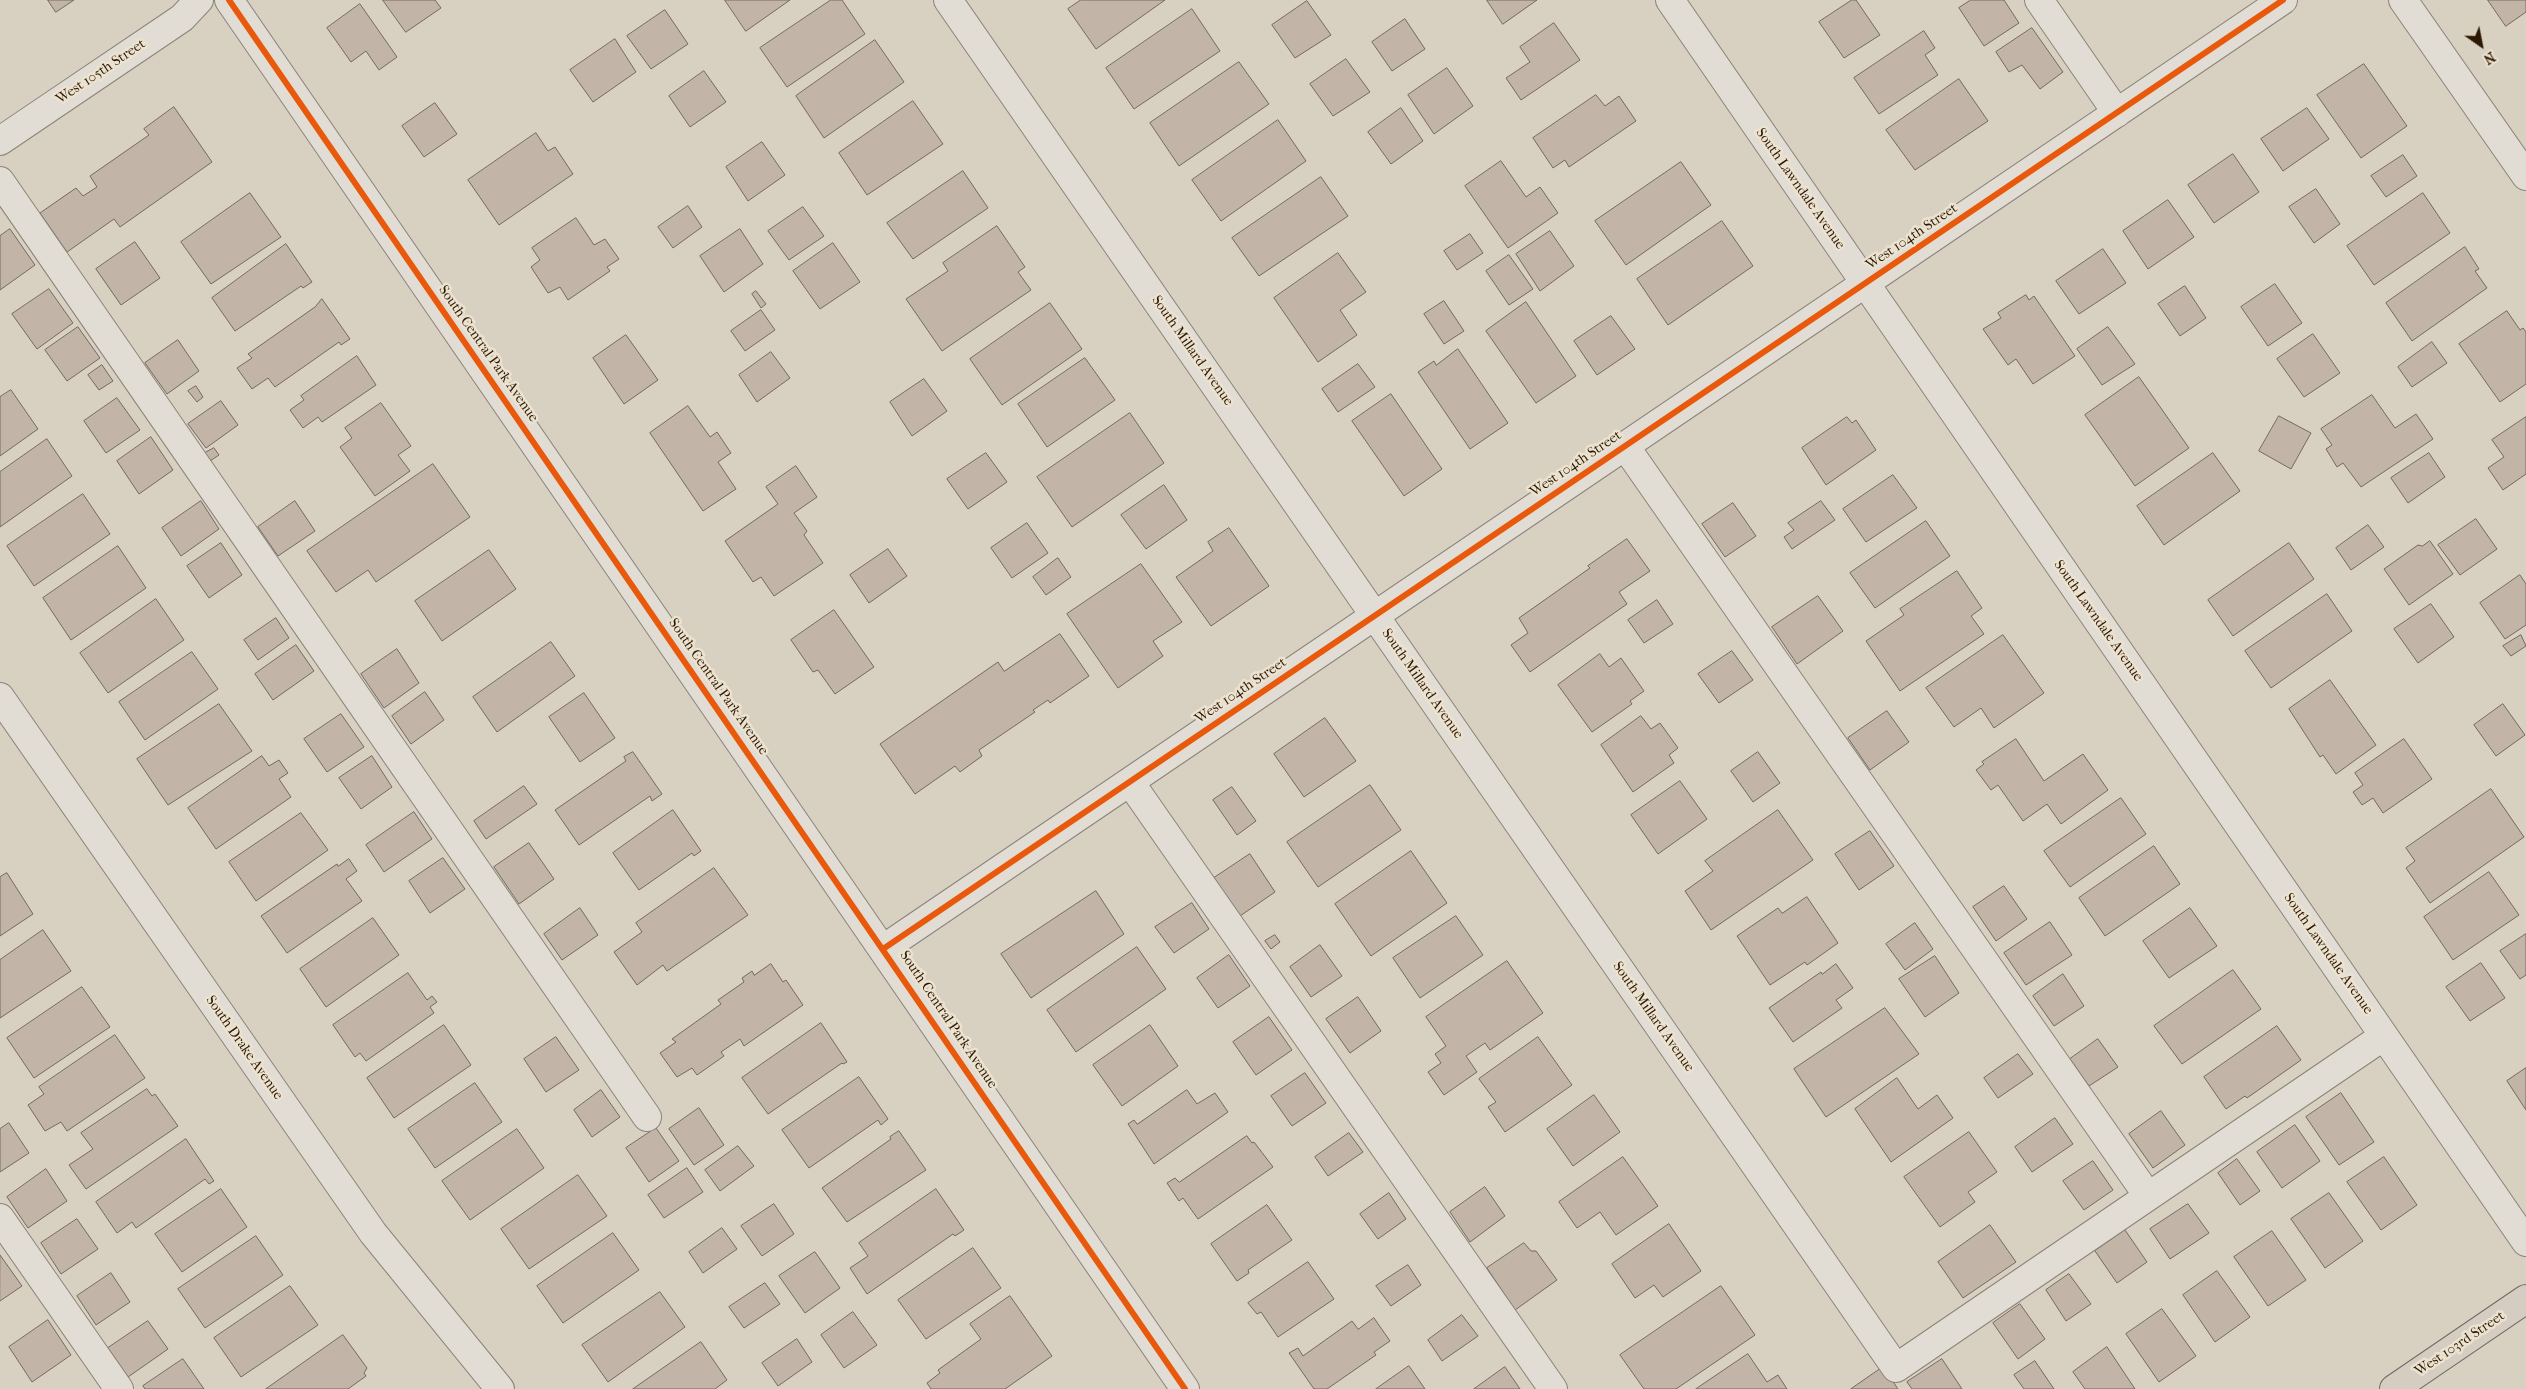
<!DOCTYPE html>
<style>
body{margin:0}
#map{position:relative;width:2526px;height:1389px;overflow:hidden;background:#d8d0c1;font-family:"IM FELL French Canon",serif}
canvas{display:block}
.north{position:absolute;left:2456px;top:20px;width:50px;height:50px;-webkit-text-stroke:4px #ece2d0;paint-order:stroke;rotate:147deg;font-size:14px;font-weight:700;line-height:20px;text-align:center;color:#2b1702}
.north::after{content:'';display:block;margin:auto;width:18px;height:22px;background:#2b1702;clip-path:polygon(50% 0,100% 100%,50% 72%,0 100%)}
</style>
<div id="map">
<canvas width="2526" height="1389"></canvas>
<div class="north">N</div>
</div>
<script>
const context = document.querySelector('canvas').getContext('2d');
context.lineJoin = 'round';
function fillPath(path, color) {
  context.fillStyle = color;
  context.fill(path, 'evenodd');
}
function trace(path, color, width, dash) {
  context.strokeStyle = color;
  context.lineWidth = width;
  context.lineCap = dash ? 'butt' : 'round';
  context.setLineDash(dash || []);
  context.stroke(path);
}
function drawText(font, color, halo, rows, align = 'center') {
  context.font = font + ' "IM FELL French Canon",serif';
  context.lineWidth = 5;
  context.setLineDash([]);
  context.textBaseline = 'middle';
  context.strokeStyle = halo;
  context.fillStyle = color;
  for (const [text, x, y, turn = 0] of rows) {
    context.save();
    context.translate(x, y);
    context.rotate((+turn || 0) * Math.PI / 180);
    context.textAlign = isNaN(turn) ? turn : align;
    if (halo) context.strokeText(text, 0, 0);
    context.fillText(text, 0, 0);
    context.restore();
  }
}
const building = new Path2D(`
 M48 0H74L56 12Z
 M383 0H435L441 8 406 32Z
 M725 0H790L746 31Z
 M831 0H842L865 34 787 87 760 48Z
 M1081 0H1165L1096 49 1068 9Z
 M1487 0H1537L1503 24Z
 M1852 0H1856L1880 35 1844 58 1819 22Z
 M1971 0H2004L2019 23 1984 46 1959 8Z
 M2488 0H2526V12L2506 26Z
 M1307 1 1331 35 1295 58 1272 25Z
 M360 4 397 57 379 70 366 51 351 62 327 28Z
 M1192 9 1220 51 1134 109 1106 68Z
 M665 10 688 44 651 69 627 36Z
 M1405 19 1425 49 1392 71 1372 42Z
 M1554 23 1580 60 1521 100 1506 78 1530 62 1520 47Z
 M2032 28 2063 72 2040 89 2022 65 2009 72 1996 52Z
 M1924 31 1935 48 1925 55 1938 75 1879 114 1854 78Z
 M615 39 636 72 593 102 570 70Z
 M875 40 904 82 824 138 796 96Z
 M1346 59 1370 92 1333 116 1310 84Z
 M1239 62 1269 104 1179 166 1150 123Z
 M2364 64 2407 126 2361 158 2317 95Z
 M1447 68 1473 106 1434 134 1408 95Z
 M704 71 726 102 690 127 669 96Z
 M1959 79 1988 121 1915 170 1886 130Z
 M1596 95 1605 106 1619 96 1636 121 1569 167 1565 160 1553 168 1533 138Z
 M913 101 943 144 867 195 839 153Z
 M435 103 457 134 424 157 402 126Z
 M174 107 212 162 120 227 114 219 67 252 40 213 76 188 83 196 97 187 90 176 149 135 144 129Z
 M1401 108 1423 141 1391 164 1368 132Z
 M2307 108 2329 139 2283 171 2261 139Z
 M1278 120 1306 161 1221 221 1192 180Z
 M536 133 548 151 555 147 573 174 499 225 468 180Z
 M762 142 785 175 748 201 726 167Z
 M2233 154 2259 192 2214 223 2188 185Z
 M2403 155 2417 176 2386 197 2371 176Z
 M1501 161 1526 197 1540 187 1558 213 1508 248 1465 186Z
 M1681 162 1711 205 1626 265 1595 221Z
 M963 171 988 208 913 259 887 223Z
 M1321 177 1348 216 1259 276 1232 238Z
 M2316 189 2340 224 2314 243 2289 207Z
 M250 193 281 237 211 284 181 242Z
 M2423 193 2450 233 2374 285 2347 246Z
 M2168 200 2194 237 2148 269 2123 231Z
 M688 206 702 227 673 248 658 227Z
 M803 207 824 236 789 260 768 231Z
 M576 218 594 245 605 239 619 259 607 267 610 271 568 300 560 287 548 293 531 267 540 260 532 248Z
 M1722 221 1753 266 1668 325 1637 279Z
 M997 226 1025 267 1018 272 1031 290 942 351 906 299 948 271 943 263Z
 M10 229 35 265 0 290V236Z
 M740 229 763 264 724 292 700 256Z
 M1550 231 1574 266 1540 291 1516 254Z
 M1470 234 1483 253 1457 270 1444 251Z
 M135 242 160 278 121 305 96 269Z
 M833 243 860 282 820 309 793 271Z
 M286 244 312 282 303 288 301 286 235 331 212 298Z
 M2465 247 2479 269 2475 271 2487 288 2412 341 2386 303Z
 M2103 249 2126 283 2079 314 2056 281Z
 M1338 253 1366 292 1340 310 1357 335 1318 362 1274 298Z
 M1509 255 1533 289 1509 305 1486 271Z
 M2275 284 2302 323 2268 346 2241 307Z
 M2185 286 2206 318 2180 336 2158 304Z
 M49 289 73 323 37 349 12 314Z
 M756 291 766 304 761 308 752 294Z
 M2026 295 2029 300 2034 296 2075 356 2033 384 2016 359 2008 365 1983 329 2001 318 1998 313Z
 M322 299 350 339 341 345 339 342 275 387 268 378 252 389 237 368 252 358 248 354 315 307Z
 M1444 301 1464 331 1444 344 1424 314Z
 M1526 302 1576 376 1536 403 1486 331Z
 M1050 303 1082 349 1002 405 970 359Z
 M761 310 775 330 745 351 731 331Z
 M2507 311 2520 330 2523 328 2526 332V384L2500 402 2459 344Z
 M1611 316 1635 349 1597 375 1574 341Z
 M78 327 100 358 67 381 45 350Z
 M2108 327 2135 364 2102 385 2077 349Z
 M2313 334 2340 373 2304 397 2277 359Z
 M626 335 658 380 624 404 593 358Z
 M178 340 199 371 167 394 145 363Z
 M2432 342 2447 363 2412 387 2398 367Z
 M1458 349 1508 423 1470 449 1418 372 1434 361 1436 365Z
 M771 352 790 378 757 402 739 375Z
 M357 356 376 385 322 422 318 417 303 428 290 410 304 400 301 396Z
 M1085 358 1115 400 1047 447 1018 404Z
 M1358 364 1375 387 1338 412 1322 389Z
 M102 365 113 381 99 390 88 375Z
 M2139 377 2189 448 2135 486 2085 415Z
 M924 379 947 411 912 436 890 402Z
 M196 386 203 397 197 402 188 391Z
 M11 390 38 429 0 456V397Z
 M1391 394 1442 469 1404 496 1352 421Z
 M2372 395 2395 428 2416 414 2433 439 2361 487 2343 463 2337 467 2326 449 2332 445 2321 429Z
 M117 398 140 430 106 453 84 421Z
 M221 401 238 425 206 448 188 424Z
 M381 403 411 446 398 455 410 471 375 496 340 447 352 438 345 428Z
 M688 406 710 437 717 432 731 453 718 462 736 489 703 511 650 433Z
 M1130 413 1164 463 1072 527 1037 477Z
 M2279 416 2311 433 2291 469 2259 451Z
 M1847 417 1852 423 1856 420 1876 450 1826 485 1802 448Z
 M2526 417V474L2503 490 2488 468 2504 457 2492 440Z
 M151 437 173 470 139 494 117 461Z
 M47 439 72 476 0 527V472Z
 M214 448 219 455 210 461 205 453Z
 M986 453 1007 482 968 509 947 479Z
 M2213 453 2240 491 2164 545 2137 506Z
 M2429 453 2445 477 2408 503 2391 478Z
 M433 464 470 517 376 582 368 570 336 592 307 551Z
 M796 466 817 497 794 513 807 531 804 535 823 563 774 596 761 577 753 582 725 541 778 504 766 487Z
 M1893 475 1917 508 1866 542 1843 509Z
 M1164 485 1187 520 1146 549 1121 515Z
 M83 494 110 534 34 586 7 546Z
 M201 501 219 529 181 556 162 528Z
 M295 501 315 531 278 556 258 527Z
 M1821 501 1835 520 1792 549 1784 537 1794 530 1788 523Z
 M1733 503 1756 536 1725 557 1702 524Z
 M2476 519 2497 549 2460 575 2438 545Z
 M1926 521 1950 556 1875 608 1850 573Z
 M1027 523 1048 553 1012 578 991 548Z
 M2368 525 2384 547 2351 570 2336 548Z
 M1229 528 1269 586 1211 626 1176 577 1213 551 1208 542Z
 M1627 539 1650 571 1619 592 1627 604 1530 672 1511 645 1528 633 1519 618 1590 568 1588 566Z
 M2430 541 2453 574 2409 605 2384 569 2418 545 2422 546Z
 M221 543 242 575 209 598 187 566Z
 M2289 543 2314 579 2233 636 2208 600Z
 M118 546 146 588 71 640 43 598Z
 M888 549 907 576 869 603 850 575Z
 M489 550 516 589 442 641 415 601Z
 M1058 558 1071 577 1046 595 1033 577Z
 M1141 564 1182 622 1153 641 1163 656 1118 688 1067 614Z
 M1957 571 1982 608 1971 616 1984 634 1900 691 1866 641 1904 615 1900 609Z
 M2520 575 2526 584V625L2505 639 2480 603Z
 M2327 594 2352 631 2271 688 2245 651Z
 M1818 596 1843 631 1797 664 1772 627Z
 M156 599 184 640 108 693 80 653Z
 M1657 600 1673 624 1644 643 1628 620Z
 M2431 604 2454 637 2418 663 2394 629Z
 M834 610 874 667 835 694 818 670 813 672 791 640Z
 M276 618 289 638 258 660 244 640Z
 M1060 634 1089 676 1050 703 1048 700 1033 710 1035 712 979 750 982 756 960 772 955 766 915 794 880 744 998 662 1004 671Z
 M2003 635 2044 693 1994 728 1981 708 1954 727 1926 688Z
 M2521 635 2526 646 2511 656 2503 646Z
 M551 642 575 676 497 732 473 697Z
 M296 645 314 671 273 700 255 674Z
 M397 649 419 683 384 708 361 674Z
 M1732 651 1753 680 1719 703 1698 674Z
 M192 652 218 689 145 740 119 702Z
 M1600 654 1609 667 1621 658 1644 691 1630 701 1632 704 1592 732 1558 685Z
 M2330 680 2376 745 2336 774 2323 755 2320 757 2289 709Z
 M425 692 444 720 411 744 392 716Z
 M584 693 615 738 580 762 549 717Z
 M219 704 252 751 168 805 137 759Z
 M2503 704 2525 735 2496 756 2474 725Z
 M1887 711 1909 742 1870 770 1848 738Z
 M341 714 364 747 327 772 304 739Z
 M1641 716 1651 729 1660 723 1678 748 1669 755 1674 763 1633 792 1601 745Z
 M1325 718 1356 761 1304 797 1274 754Z
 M2016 739 2044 781 2083 754 2108 790 2061 824 2047 804 2023 821 1998 785 1991 790 1976 770 1984 764 1982 762Z
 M2404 739 2432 779 2383 813 2373 798 2362 805 2353 792 2363 785 2355 773Z
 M633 752 662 794 652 801 650 796 579 845 555 810 626 761 624 757Z
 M1758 752 1780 783 1753 802 1731 771Z
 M262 756 269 766 279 760 288 773 279 779 291 797 216 849 188 808Z
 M372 756 392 787 361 809 339 778Z
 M1680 781 1707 819 1658 854 1631 815Z
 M1370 785 1401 830 1318 887 1287 842Z
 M524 786 537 804 486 839 474 821Z
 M1232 787 1256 821 1237 835 1213 800Z
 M2491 789 2524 837 2430 903 2406 868 2415 861 2406 848Z
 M2121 798 2146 834 2070 887 2044 851Z
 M673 810 701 851 694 856 692 853 639 890 613 853Z
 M1778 810 1813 860 1711 930 1685 891 1713 871 1705 861Z
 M414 812 432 839 384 872 366 845Z
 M301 813 328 850 256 901 229 862Z
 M1870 831 1894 866 1859 890 1835 854Z
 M529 843 554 879 519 904 494 867Z
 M2154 846 2180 884 2105 936 2079 898Z
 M1411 851 1447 903 1371 956 1335 904Z
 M1250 854 1275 892 1240 916 1214 878Z
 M443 858 465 889 430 913 409 881Z
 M349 859 357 871 346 879 362 901 287 953 261 916 337 864 338 866Z
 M714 868 748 915 667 971 663 965 637 985 614 952 642 932 636 923Z
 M2489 872 2519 915 2453 960 2424 917Z
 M7 873 33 914 0 936V877Z
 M2004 886 2027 919 1996 941 1973 907Z
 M1096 891 1124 934 1031 998 1001 954Z
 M1807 897 1838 943 1807 965 1805 962 1770 985 1737 936 1778 908 1782 913Z
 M1192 903 1209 929 1174 953 1155 927Z
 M580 908 598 935 562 960 544 934Z
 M2190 908 2217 946 2169 978 2143 941Z
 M1456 916 1483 955 1420 998 1393 958Z
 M373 918 399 955 326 1007 300 969Z
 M2050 922 2072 955 2026 985 2004 953Z
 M1915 923 1933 949 1905 970 1886 944Z
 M43 930 71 971 0 1018V960Z
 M2526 934V975L2520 979 2500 951Z
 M1275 935 1280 942 1271 949 1265 941Z
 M1320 945 1342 976 1311 997 1290 967Z
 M1137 947 1166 989 1076 1052 1047 1010Z
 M1229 955 1250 986 1218 1008 1197 978Z
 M1935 956 1959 993 1925 1017 1899 979Z
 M1507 961 1543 1013 1490 1050 1485 1043 1466 1056 1477 1072 1444 1095 1428 1072 1441 1063 1435 1054 1446 1046 1426 1017Z
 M2481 963 2505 998 2470 1021 2446 987Z
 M771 964 783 982 786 980 803 1005 744 1046 740 1039 721 1052 724 1056 697 1075 692 1068 677 1077 660 1053 676 1042 672 1039 721 1004 718 1000 744 982 742 978 752 971 754 975Z
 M1836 964 1853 988 1836 1000 1842 1008 1793 1042 1769 1008 1821 972 1822 974Z
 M2233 970 2261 1009 2182 1064 2154 1026Z
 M408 973 427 1000 432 996 437 1002 430 1007 434 1013 366 1061 360 1053 355 1057 333 1025Z
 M2063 974 2084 1006 2054 1026 2033 996Z
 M82 987 110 1027 34 1078 7 1038Z
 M1358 997 1381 1031 1350 1053 1326 1019Z
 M1885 1008 1919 1054 1826 1117 1794 1069Z
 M1269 1017 1292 1050 1256 1075 1233 1042Z
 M821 1023 847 1062 843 1064 842 1063 768 1114 742 1078Z
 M444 1025 471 1065 394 1118 367 1078Z
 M1150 1025 1178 1066 1122 1106 1093 1065Z
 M2277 1026 2301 1060 2247 1098 2245 1096 2226 1109 2204 1077Z
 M115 1035 145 1078 67 1131 61 1122 45 1131 28 1105 44 1094 39 1087Z
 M556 1037 579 1070 546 1092 524 1059Z
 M1538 1037 1572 1085 1505 1132 1488 1107 1496 1102 1479 1079Z
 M2098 1039 2118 1067 2089 1086 2070 1059Z
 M2018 1054 2033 1074 1998 1098 1984 1078Z
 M2526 1068V1110L2507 1081Z
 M1305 1073 1326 1103 1292 1126 1271 1096Z
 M859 1077 888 1119 881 1125 878 1120 809 1168 782 1130Z
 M1897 1078 1918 1109 1937 1095 1953 1118 1891 1162 1855 1109Z
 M475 1083 502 1122 435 1168 408 1129Z
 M147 1089 152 1096 155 1094 178 1126 86 1189 69 1165 93 1149 81 1133Z
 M601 1090 620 1117 592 1137 574 1110Z
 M1187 1090 1197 1104 1215 1093 1228 1112 1154 1164 1128 1124 1134 1120 1137 1124Z
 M2341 1093 2374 1142 2339 1165 2306 1117Z
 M1594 1095 1620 1132 1573 1166 1547 1129Z
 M699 1108 724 1145 694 1165 669 1129Z
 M2161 1111 2185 1145 2153 1168 2129 1134Z
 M2055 1118 2073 1144 2032 1172 2015 1147Z
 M9 1123 29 1153 0 1172V1129Z
 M2295 1125 2320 1161 2282 1188 2257 1152Z
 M656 1128 679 1161 649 1182 626 1148Z
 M517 1129 544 1168 470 1220 442 1181Z
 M899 1131 926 1170 847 1222 822 1188 891 1139 890 1137Z
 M1969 1132 1997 1172 1968 1192 1975 1202 1940 1227 1904 1177Z
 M1349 1133 1363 1152 1328 1176 1315 1157Z
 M1247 1136 1252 1143 1254 1142 1273 1167 1198 1219 1183 1198 1179 1201 1167 1183 1175 1178 1179 1182Z
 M186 1139 214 1181 209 1184 205 1179 136 1228 132 1222 117 1233 96 1202Z
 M738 1146 754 1166 720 1191 705 1170Z
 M1623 1157 1658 1206 1616 1235 1600 1212 1577 1228 1559 1202Z
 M2384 1157 2417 1205 2381 1230 2347 1182Z
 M2237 1159 2260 1191 2240 1205 2218 1173Z
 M2093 1161 2113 1190 2084 1210 2063 1181Z
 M687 1168 703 1192 664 1218 648 1195Z
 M46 1169 67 1201 28 1228 7 1197Z
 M578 1175 607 1216 529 1269 501 1229Z
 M1485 1187 1505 1216 1470 1242 1450 1212Z
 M221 1189 247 1227 182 1272 155 1234Z
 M936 1189 964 1230 955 1236 953 1234 867 1294 850 1268 868 1256 859 1243Z
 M1389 1193 1406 1219 1378 1239 1360 1214Z
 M2329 1193 2363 1241 2325 1268 2291 1219Z
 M774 1204 794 1234 762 1256 741 1226Z
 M2188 1204 2209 1233 2170 1259 2150 1229Z
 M1267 1205 1292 1240 1248 1270 1249 1273 1237 1281 1211 1244Z
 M77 1219 98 1249 61 1274 41 1243Z
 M1669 1224 1701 1271 1663 1297 1654 1285 1635 1298 1612 1264Z
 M1990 1225 2016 1262 1963 1298 1938 1262Z
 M722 1228 737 1249 703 1273 689 1252Z
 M2125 1230 2147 1262 2117 1283 2095 1251Z
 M2272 1231 2306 1280 2268 1306 2234 1257Z
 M613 1233 639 1270 563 1323 537 1286Z
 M256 1236 283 1275 205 1328 178 1289Z
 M1524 1243 1531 1251H1536L1557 1280 1515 1310 1487 1268Z
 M973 1248 1001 1288 926 1339 898 1300Z
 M815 1252 840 1288 805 1313 779 1276Z
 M0 1255 22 1286 0 1301Z
 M1308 1262 1334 1299 1278 1337 1261 1312 1257 1314 1248 1303Z
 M1408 1265 1421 1285 1391 1306 1376 1286Z
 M2217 1271 2250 1317 2215 1342 2183 1295Z
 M111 1273 130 1302 96 1325 77 1296Z
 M2069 1274 2091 1304 2066 1321 2046 1290Z
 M765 1283 780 1304 744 1328 729 1307Z
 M290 1286 318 1325 241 1377 214 1338Z
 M1721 1286 1755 1335 1676 1389H1644L1620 1355Z
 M660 1292 685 1327 608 1382 582 1345Z
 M1010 1296 1052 1356 1005 1389H931L927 1383 940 1373 938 1370 981 1339 970 1324Z
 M2020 1304 2045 1339 2018 1359 1993 1323Z
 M2162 1309 2196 1356 2159 1382 2126 1334Z
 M853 1312 877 1345 844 1368 821 1335Z
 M1462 1315 1478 1336 1442 1361 1428 1340Z
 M1374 1318 1390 1341 1374 1352 1376 1355 1327 1389H1314L1289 1353 1298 1348 1303 1356 1352 1321 1358 1329Z
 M48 1320 71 1355 32 1382 9 1347Z
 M148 1321 168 1349 128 1377 108 1348Z
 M343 1335 367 1368 364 1373 366 1376 348 1389H266Z
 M797 1339 812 1362 778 1386 762 1363Z
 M701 1342 727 1380 715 1389H633Z
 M2107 1347 2135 1389H2085L2073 1372Z
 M1748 1354 1767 1382 1778 1375 1787 1389H1696Z
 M183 1359 204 1389H145L143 1386Z
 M1942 1359 1962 1389H1912L1907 1382Z
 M2035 1361 2054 1389H2024L2014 1375Z
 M1409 1366 1425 1389H1376Z
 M1505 1367 1520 1389H1474Z
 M1883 1367 1898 1389H1851Z`);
const minor = new Path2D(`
 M229 0 1185 1389
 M948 0 1896 1368 2384 1036
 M1670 0 2526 1242
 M2039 0 2117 113
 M2403 0 2526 176
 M0 141 182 18 199 0
 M0 181 647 1117
 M1625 446 2148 1196
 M0 697 373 1233 500 1389
 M1130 782 1553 1389
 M883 949 2283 0
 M0 1218 119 1389`);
const major = new Path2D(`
 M2394 1389 2526 1299`);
const cycleway = new Path2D(`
 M229 0 1185 1389
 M883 949 2283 0`);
const streetNames = [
 ["West 105th Street",101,72,-34],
 ["South Lawndale Avenue",1800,189,55],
 ["West 104th Street",1912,237,-34],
 ["South Millard Avenue",1192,351,55],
 ["South Central Park Avenue",488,354,55],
 ["West 104th Street",1576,464,-34],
 ["South Lawndale Avenue",2098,621,55],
 ["South Millard Avenue",1422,684,55],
 ["South Central Park Avenue",718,687,55],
 ["West 104th Street",1241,691,-34],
 ["South Lawndale Avenue",2328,954,55],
 ["South Millard Avenue",1653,1017,55],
 ["South Central Park Avenue",948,1020,56],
 ["South Drake Avenue",244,1048,55],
 ["West 103rd Street",2460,1344,-34]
];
fillPath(building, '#c2b4a6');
trace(building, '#726a5f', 1);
trace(minor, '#8a8478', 30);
trace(major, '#726a5f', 30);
trace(minor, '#e1ddd5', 28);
trace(major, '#d5cdc1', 28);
trace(cycleway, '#e8590c', 6);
drawText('14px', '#2b1702', '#ece2d0', streetNames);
</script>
